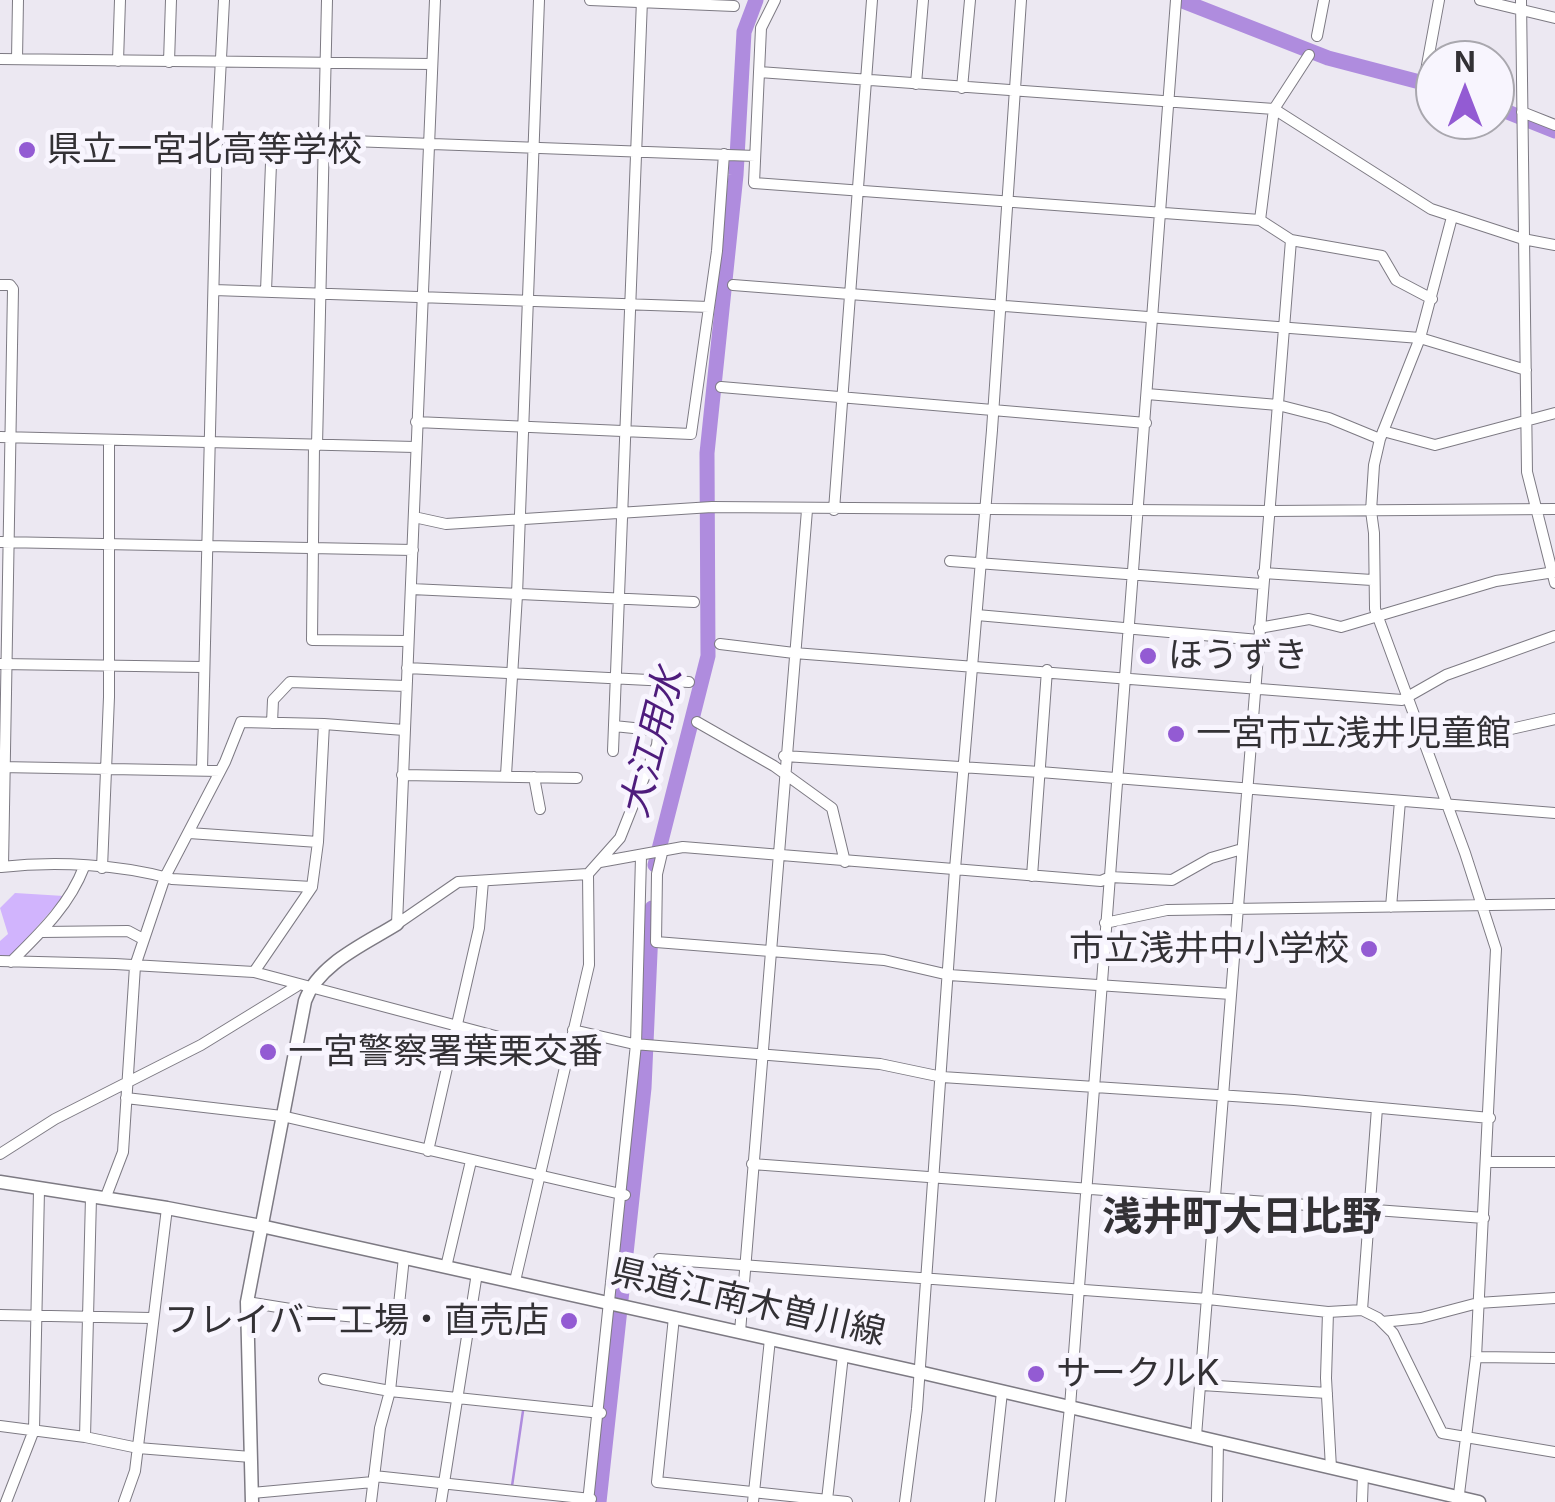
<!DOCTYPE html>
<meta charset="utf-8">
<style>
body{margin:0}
#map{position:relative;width:1555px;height:1502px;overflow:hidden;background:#ece8f2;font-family:Inter,sans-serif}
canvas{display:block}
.north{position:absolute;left:1415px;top:40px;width:100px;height:100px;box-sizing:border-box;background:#f8f5fe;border:2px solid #a9a7ae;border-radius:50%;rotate:0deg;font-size:28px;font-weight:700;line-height:40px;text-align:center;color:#333135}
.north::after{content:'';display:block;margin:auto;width:35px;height:45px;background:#935bd3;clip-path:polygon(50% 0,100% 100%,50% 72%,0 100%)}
</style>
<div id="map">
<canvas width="1555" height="1502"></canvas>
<div class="north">N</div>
</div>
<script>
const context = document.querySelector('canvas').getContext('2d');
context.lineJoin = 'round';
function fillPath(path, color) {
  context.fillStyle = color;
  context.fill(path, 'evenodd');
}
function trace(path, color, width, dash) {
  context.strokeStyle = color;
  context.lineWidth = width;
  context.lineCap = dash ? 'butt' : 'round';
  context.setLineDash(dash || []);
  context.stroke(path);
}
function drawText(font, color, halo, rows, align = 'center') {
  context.font = font + ' Inter,"Noto Sans JP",sans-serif';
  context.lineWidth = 10;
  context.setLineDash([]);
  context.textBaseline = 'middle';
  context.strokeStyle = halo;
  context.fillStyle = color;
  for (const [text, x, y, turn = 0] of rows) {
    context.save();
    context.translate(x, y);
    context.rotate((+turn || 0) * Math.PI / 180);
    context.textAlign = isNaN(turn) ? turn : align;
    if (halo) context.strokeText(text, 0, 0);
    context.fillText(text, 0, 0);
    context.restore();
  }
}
const green = new Path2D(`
 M15 893 64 896 9 959 0 958V941L8 934 0 908Z`);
const stream = new Path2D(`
 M512 1486 523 1411`);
const river = new Path2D(`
 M1180 0 1328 58 1435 86
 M1495 107 1555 131
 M655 865 708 656 707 453 736 175 744 32 756 0
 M599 1502 644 1088 652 908`);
const minor = new Path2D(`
 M590 0 734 6
 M775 0 761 28 754 183 1260 220 1291 240 1382 256 1396 280 1432 299
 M1480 0 1555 18
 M1521 0 1527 472 1555 583
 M1317 36 1324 0
 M0 59 431 64
 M17 59 18 0
 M118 61 120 0
 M169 62 171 0
 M759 72 1274 109 1431 209 1523 239 1555 245
 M1425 76 1439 0
 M916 84 923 0
 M962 88 970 0
 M1522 112 1555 125
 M217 136 755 156
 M1452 217 1420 338 1380 439 1374 465 1371 511 1374 533 1375 609 1465 853 1496 949 1476 1357 1458 1502
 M1260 220 1274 109 1309 55
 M0 285H10L13 289 3 867
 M733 285 1420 338 1526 370
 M214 290 709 307
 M266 291 272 138
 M721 387 1146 423
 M1147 394 1278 405 1329 418 1380 439
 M416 422 691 434 717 251 724 154
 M1383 431 1435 445 1555 413
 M0 437 415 447
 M314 445 312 640 408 641
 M317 446 327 0
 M834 510 872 0
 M414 517 446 524 712 507 1270 511 1555 509
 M0 542 413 550
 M950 561 1262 584
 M1263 573 1372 580
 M411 589 694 602
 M977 615 1259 640
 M1259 628 1309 619 1341 627 1496 581 1555 572
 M720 644 794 653 1402 700 1446 675 1555 636
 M1 664 202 667
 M407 668 689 682
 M697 722 774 766 832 808 845 862
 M272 723 273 700 290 682 406 686
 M1421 734 1511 729 1555 719
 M613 751 642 0
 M784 756 1040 772 1555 813
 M0 767 220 771
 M202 770 217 136 224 0
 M402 775 577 778
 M506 775 517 595 539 0
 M534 777 540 809
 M189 833 318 842
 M662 853 657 874 656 942 884 960 949 975 1231 994
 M600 862 683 847 1101 881 1110 877 1172 880 1211 858 1242 849
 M1 867C55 861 120 864 172 879L312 887
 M102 868 109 697V440
 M1032 876 1047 670
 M1391 907 1400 801
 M1105 923 1167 910 1555 904
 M397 924 435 0
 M397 924 458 882 588 874
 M42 932 128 931 143 939
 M0 961 115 964 254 972 567 1055
 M11 962C40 933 69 906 84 867
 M254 972 312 887 318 842 324 724 404 730
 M573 1030 634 1044 880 1064 942 1077 1294 1100 1490 1118
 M126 1098 282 1116 625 1195
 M428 1151 479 928 483 881
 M0 1154 55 1119 201 1045 297 986
 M1488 1162H1555
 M752 1164 1484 1218
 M105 1199 123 1152 135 966 165 877 225 762 241 722 324 724
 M659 1259 1208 1299 1328 1312 1362 1310 1378 1318 1393 1333 1442 1433 1555 1452
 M446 1267 471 1161
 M515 1281 589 965 588 874 620 838 657 745 658 736 653 730 614 726
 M247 1302 315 1313 399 1321
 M1362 1310 1377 1108
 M1328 1312 1326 1378 1331 1468
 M0 1315 151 1318
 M674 1317 657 1482 847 1502
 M1382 1322 1421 1318 1478 1303 1555 1298
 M740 1332 807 510
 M1476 1357 1555 1358
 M324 1379 390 1391 601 1413
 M1202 1385 1327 1393
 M0 1426 85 1437 138 1448 251 1457
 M1196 1436 1291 240
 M85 1437 91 1197
 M374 1476 591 1499
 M252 1493 373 1482
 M827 1500 843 1355
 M6 1502 34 1430 39 1190
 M124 1502 135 1471 167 1208
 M371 1502 380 1428 390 1391 404 1257
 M441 1502 477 1273
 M588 1502 636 1044 641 857
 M753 1502 770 1339
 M905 1502 917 1409 955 869 992 430 1021 0
 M990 1502 1002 1392
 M1060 1502 1070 1407 1176 0
 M1217 1502 1218 1441
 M1362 1502 1363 1475`);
const major = new Path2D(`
 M0 1182 167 1208 261 1226 919 1372 1479 1502
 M252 1502 247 1302 305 1001C318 964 365 944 397 924`);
const markers = [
 [27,150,10,"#935bd3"],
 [1148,656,10,"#935bd3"],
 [1176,734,10,"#935bd3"],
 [1369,949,10,"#935bd3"],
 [268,1052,10,"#935bd3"],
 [569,1321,10,"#935bd3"],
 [1036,1374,10,"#935bd3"]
];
const poiNames = [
 ["県立一宮北高等学校",47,150],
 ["ほうずき",1168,656],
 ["一宮市立浅井児童館",1196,734],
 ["市立浅井中小学校",1349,949,"right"],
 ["一宮警察署葉栗交番",288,1052],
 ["フレイバー工場・直売店",549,1321,"right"],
 ["サークルK",1056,1374]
];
const streetNames = [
 ["県道江南木曽川線",748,1303,13]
];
const waterNames = [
 ["大江用水",653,743,-76]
];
const quarterNames = [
 ["浅井町大日比野",1242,1218]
];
fillPath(green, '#d1b4fd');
trace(stream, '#af8cde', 2.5);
trace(river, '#af8cde', 15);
trace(minor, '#7d7a83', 12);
trace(major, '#7d7a83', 15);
trace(minor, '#fff', 10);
trace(major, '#fff', 12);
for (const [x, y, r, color] of markers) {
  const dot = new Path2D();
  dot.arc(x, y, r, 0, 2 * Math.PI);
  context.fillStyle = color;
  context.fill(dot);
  trace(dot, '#f8f5fe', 4);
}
drawText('35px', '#333135', '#f8f5fe', poiNames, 'left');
drawText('35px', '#333135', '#f8f5fe', streetNames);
drawText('italic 38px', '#4e1c7c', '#f8f5fe', waterNames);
drawText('bold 40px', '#333135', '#f8f5fe', quarterNames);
</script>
